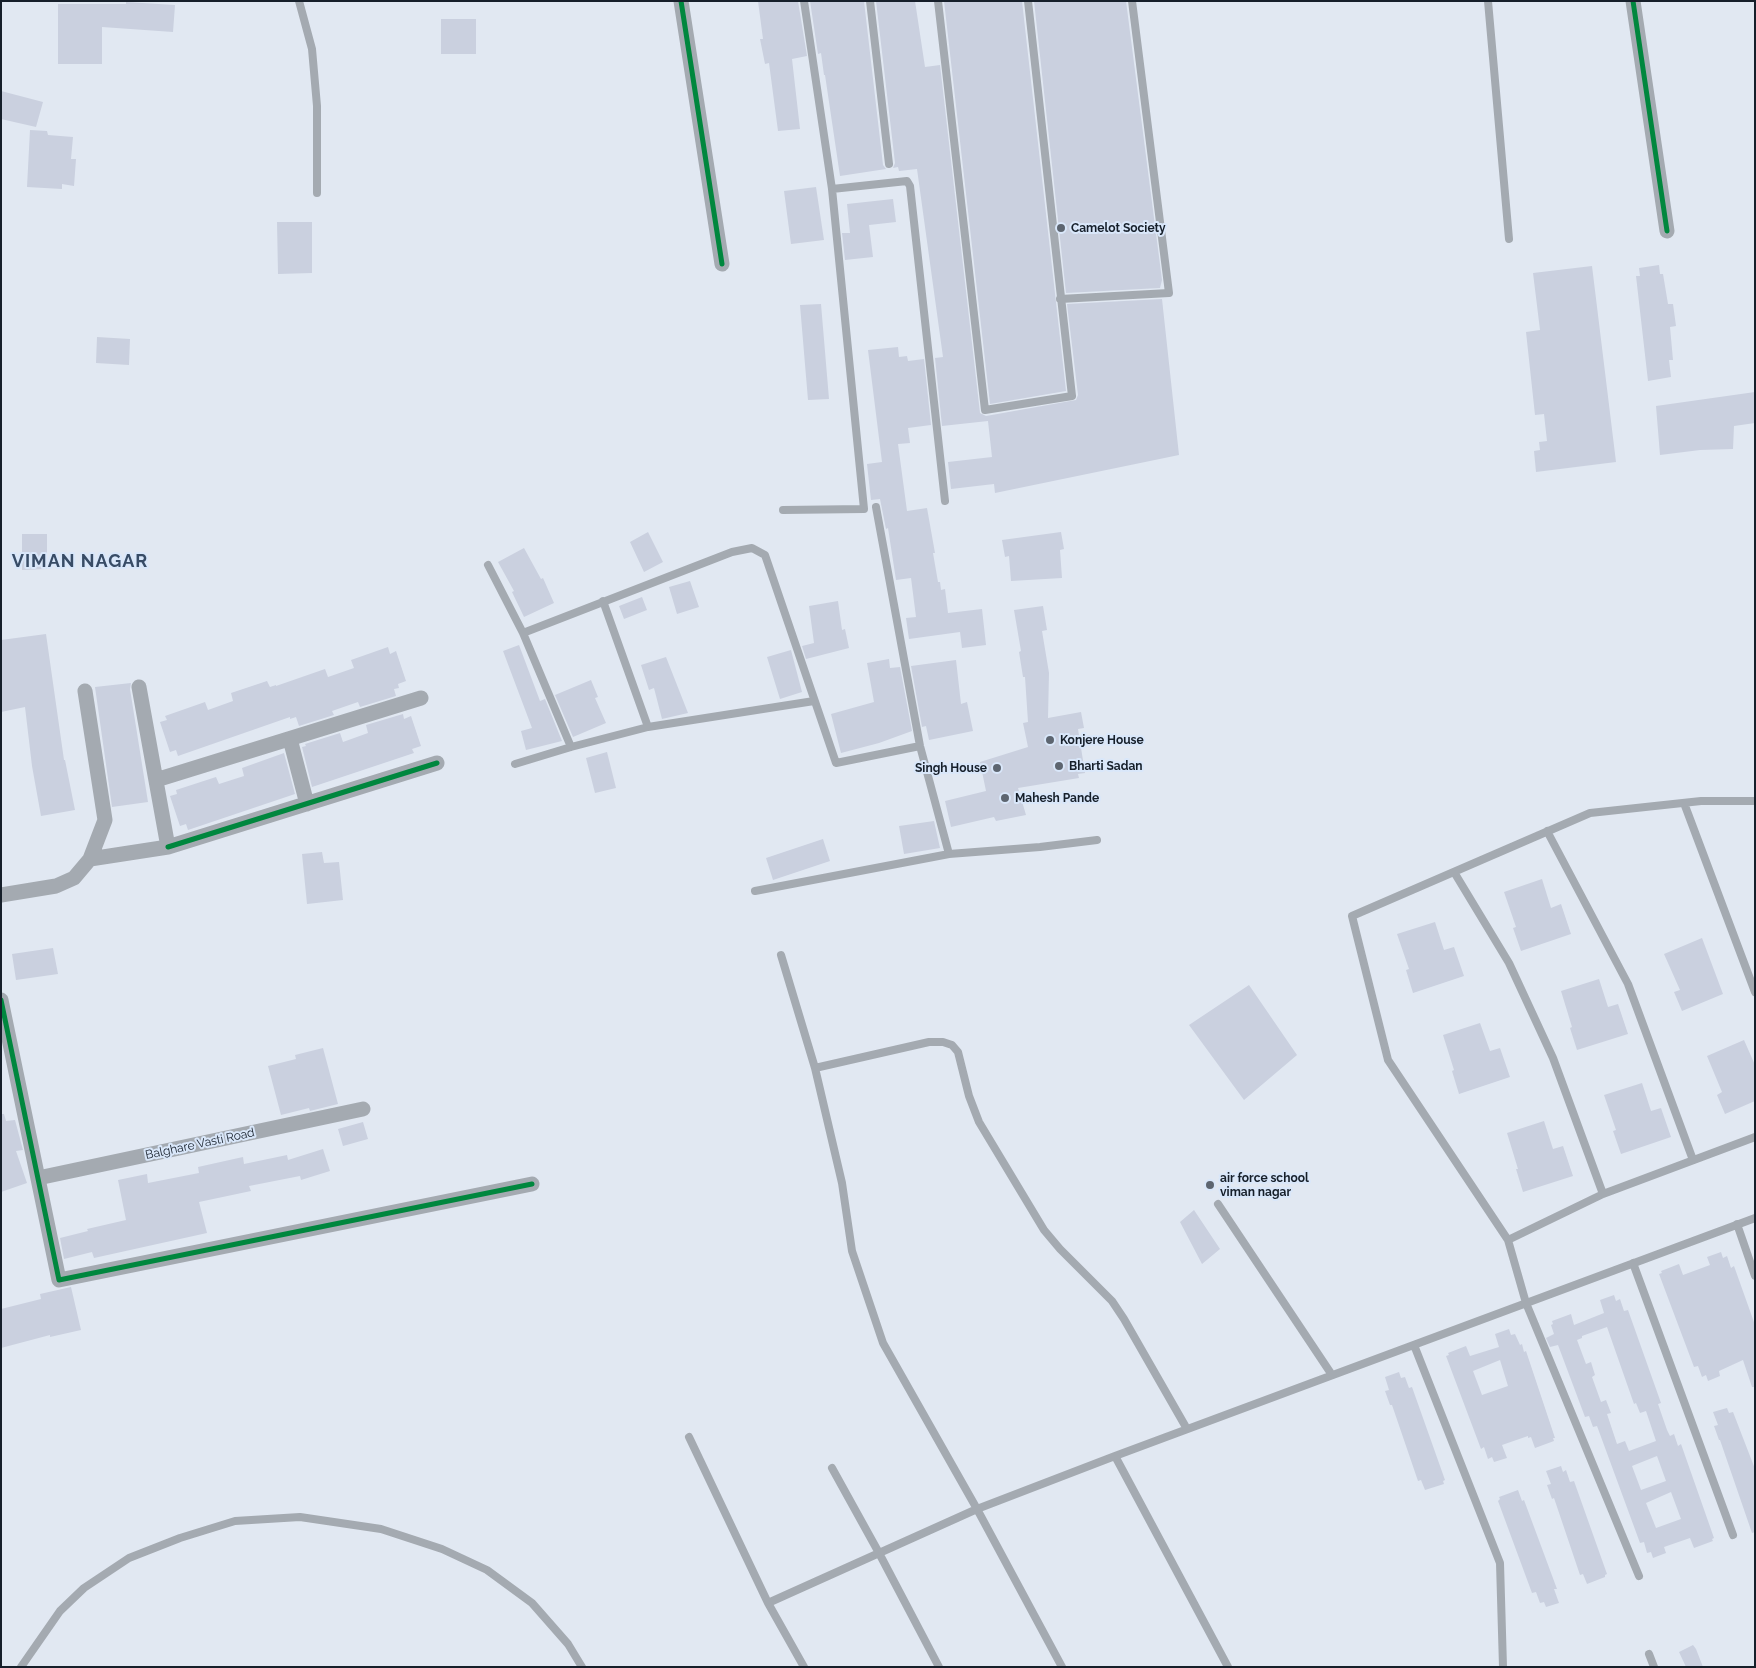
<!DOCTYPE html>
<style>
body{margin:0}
#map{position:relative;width:1756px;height:1668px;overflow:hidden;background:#e1e8f2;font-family:Raleway,sans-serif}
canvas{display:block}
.frame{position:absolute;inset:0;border:2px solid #161f2a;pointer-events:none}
</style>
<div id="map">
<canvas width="1756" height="1668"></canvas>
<div class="frame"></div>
</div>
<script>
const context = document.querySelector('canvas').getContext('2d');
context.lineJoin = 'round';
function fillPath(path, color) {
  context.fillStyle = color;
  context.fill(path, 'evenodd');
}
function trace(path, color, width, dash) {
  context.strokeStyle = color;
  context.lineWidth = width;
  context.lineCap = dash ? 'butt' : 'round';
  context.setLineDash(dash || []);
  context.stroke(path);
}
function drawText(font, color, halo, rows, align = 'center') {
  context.font = font + ' Raleway,sans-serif';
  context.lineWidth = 4;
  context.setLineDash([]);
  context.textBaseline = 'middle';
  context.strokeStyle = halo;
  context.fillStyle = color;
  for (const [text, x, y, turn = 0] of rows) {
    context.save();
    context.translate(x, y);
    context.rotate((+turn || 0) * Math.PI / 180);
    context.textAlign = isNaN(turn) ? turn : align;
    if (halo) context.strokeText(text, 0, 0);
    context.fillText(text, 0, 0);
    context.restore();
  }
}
const building = new Path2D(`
 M758 1H798L807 56 792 59 800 129 778 131 769 63 765 64 760 39H763Z
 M810 1H864L883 165 886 169 840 176 825 75H824L821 53 818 54Z
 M876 1H915L925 67 940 65 980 413 986 416 1076 400 1078 395 1067 304 1162 299 1179 455 995 493 994 484 951 489 948 462 992 457 988 421 942 426 935 358 943 357 917 169 899 171 898 167 893 168 895 163Z
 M944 1H1022L1066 391 990 404Z
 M1034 1H1126L1162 280 1160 288 1066 293Z
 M126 2 175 5 173 32 102 27V64H58V4H126Z
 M441 19H476V54H441Z
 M1 91 43 102 36 127 1 119Z
 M30 130 47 131 48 135 73 137 71 159H76L74 186 62 184V189L27 187Z
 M816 187 824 240 791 244 784 191Z
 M893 199 896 222 869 225 873 257 845 260 842 233H850L847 204Z
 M277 222H312V273L278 274Z
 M1659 265 1660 274H1663L1668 304H1673L1676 326 1670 327 1673 360H1669L1671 377 1648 381 1636 276H1640L1639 268Z
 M1592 266 1616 462 1536 472 1534 451 1540 450 1539 442 1547 441 1544 414 1535 415 1526 332 1540 330 1533 273Z
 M821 304 829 399 808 400 800 305Z
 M97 337 130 339 129 365 96 363Z
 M898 347 899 357 907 356 908 361 924 359 931 425 908 428 910 443 898 444 907 511 927 508 935 553H933L938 582H940L941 590 945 589 948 613 982 609 986 645 962 648 960 632 909 639 906 618 916 617 911 578 896 580 888 528 886 529 880 499 871 500 867 464 882 462 868 350Z
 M1755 392V423L1734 426 1733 449 1700 450 1660 455 1656 406Z
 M648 532 663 562 644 572 630 542Z
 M1061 532 1064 549 1060 550 1062 578 1011 581 1009 556 1005 557 1002 540Z
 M22 534H47V569L22 570Z
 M524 548 541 579 543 578 554 603 524 617 512 592 514 591 498 562Z
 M690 581 699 607 677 614 669 587Z
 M642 597 647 610 624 619 619 606Z
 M838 601 842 630 845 629 849 648 806 659 802 646 814 643 809 606Z
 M1043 606 1047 630 1042 631 1049 673 1048 718 1081 712 1084 728 1078 729 1085 773 1078 774 1079 778 1018 788 1026 815 996 821 994 817 951 827 945 801 986 791 980 762 1028 747 1023 723 1028 722 1025 677H1023L1019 652 1021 651 1014 610Z
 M46 634 64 760H65L75 810 41 816 32 766 25 707 1 712V640Z
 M519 645 540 701 545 699 562 741 526 750 521 731 532 728 503 651Z
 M388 647 390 654 396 651 406 681 398 684 399 688 394 689 396 696 360 707 358 702 332 711 334 715 299 726 296 717 290 719V717L178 756 176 750 170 752 160 722 167 720 165 716 205 702 208 710 233 701 231 693 267 681 270 687 276 685V686L325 669 328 677 354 668 351 660Z
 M791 650 802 692 780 699 767 657Z
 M666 657 688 713 662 719 654 688 649 690 641 665Z
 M889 659 890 668 900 667 912 731 879 743 841 753 831 714 874 702 867 663Z
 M956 660 961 704 967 702 973 731 929 740 926 726 922 727 911 666Z
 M591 680 598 697 595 698 606 723 573 737 555 695Z
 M131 683 130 689 148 802 112 807 95 687Z
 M403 714 404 719 411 716 421 746 412 749 414 753 312 787 302 747 306 746 305 744 340 733 343 742 368 733 366 725Z
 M607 752 616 788 595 793 586 758Z
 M284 753 295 794 188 830 186 824 180 826 170 796 177 794 176 790 216 777 219 784 244 776 242 768Z
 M934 821 940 848 904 854 899 826Z
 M823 839 830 861 773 880 766 858Z
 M322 852 324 863 339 862 343 900 307 904 302 854Z
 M1542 879 1551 908 1561 904 1571 934 1521 951 1513 928 1516 927 1504 892Z
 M1435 922 1444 950 1454 947 1464 976 1413 993 1406 970 1409 969 1397 934Z
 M1702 938 1723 994 1682 1011 1674 992 1680 990 1664 954Z
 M53 948 58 974 16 980 12 954Z
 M1599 979 1608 1007 1618 1004 1628 1034 1577 1050 1570 1028 1572 1027 1561 991Z
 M1249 985 1297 1055 1244 1100 1189 1025Z
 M1480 1023 1490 1051 1500 1048 1510 1077 1459 1094 1452 1071 1454 1070 1443 1035Z
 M1744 1040 1755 1065V1101L1725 1114 1717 1095 1722 1092 1707 1056Z
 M323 1048 338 1104 310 1111 309 1108 281 1115 268 1066 296 1059 295 1055Z
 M1642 1083 1651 1111 1661 1108 1671 1137 1621 1154 1613 1131 1616 1130 1604 1095Z
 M1 1114H4L6 1121 15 1120 23 1150 16 1151 27 1183 1 1192Z
 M1544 1121 1553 1149 1563 1146 1573 1176 1523 1192 1516 1169H1518L1507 1133Z
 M363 1122 368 1139 343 1146 338 1129Z
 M323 1149 330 1171 301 1180 300 1176 249 1186 251 1191 199 1202 207 1233 94 1258 92 1252 64 1259 60 1238 88 1231 87 1229 126 1220 118 1180 147 1174 148 1183 199 1173 198 1167 243 1157 244 1164 287 1155 288 1160Z
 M1194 1210 1220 1249 1202 1264 1180 1222Z
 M1721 1252 1723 1258 1727 1256 1731 1268 1734 1266 1755 1325V1387H1752L1743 1360 1719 1371 1720 1376 1708 1381 1706 1375 1702 1377 1698 1366 1694 1367 1659 1274 1662 1273 1661 1271 1679 1264 1683 1275 1710 1265 1707 1257Z
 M71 1287 81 1330 50 1337V1335L1 1348V1309L41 1299 40 1294Z
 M1614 1295 1616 1301 1620 1299 1624 1311 1628 1310 1661 1403 1658 1404 1667 1430 1670 1436 1674 1434 1678 1446 1681 1444 1714 1538 1712 1539 1713 1541 1694 1548 1690 1538 1664 1547 1666 1553 1653 1558 1651 1552 1647 1553 1644 1542 1640 1543 1597 1426 1593 1427 1589 1416 1585 1417 1558 1345 1550 1347 1546 1338 1554 1334 1551 1325 1553 1324 1552 1321 1571 1314 1574 1325 1604 1313 1600 1300ZM1607 1327 1634 1404 1636 1403 1640 1413 1646 1411 1656 1441 1629 1451 1625 1441 1617 1444 1607 1414 1611 1413 1606 1400 1601 1402 1592 1377 1595 1375 1591 1362 1586 1364 1577 1340 1582 1338V1336ZM1657 1456 1666 1481 1641 1490 1632 1466ZM1671 1492 1681 1519 1656 1528 1646 1503Z
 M1509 1329 1511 1335 1515 1334 1520 1345 1522 1344 1524 1352 1526 1351 1555 1438H1553L1554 1441 1535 1448 1531 1437 1528 1438V1436L1502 1445 1507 1458 1494 1462 1492 1457 1488 1459 1484 1447 1481 1449 1446 1356 1449 1355 1448 1353 1466 1346 1470 1356 1499 1347 1495 1334ZM1500 1360 1508 1386 1482 1395 1473 1371Z
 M1399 1372 1401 1378 1405 1377 1409 1388 1412 1387 1445 1480 1443 1481 1444 1484 1425 1490 1421 1480 1418 1481 1392 1405H1390L1385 1391 1389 1390 1385 1377Z
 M1727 1408 1729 1413 1733 1412 1755 1469V1532L1752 1533 1720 1440H1719L1714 1426 1718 1425 1713 1412Z
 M1561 1466 1563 1472 1566 1470 1570 1482 1574 1481 1607 1574 1605 1575V1577L1587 1584 1583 1574 1580 1575 1554 1498 1552 1499 1547 1485 1551 1484 1546 1471Z
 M1518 1490 1522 1501 1524 1500 1557 1589H1554L1559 1603 1546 1607 1544 1602 1540 1603 1536 1592 1532 1593 1498 1501 1500 1499 1499 1497Z
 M1693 1645 1696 1649 1703 1667H1686L1679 1652Z`);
const lane = new Path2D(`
 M299 1 312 49 317 106V193
 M870 1 889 164
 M938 1 985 410 1072 396 1028 1
 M1488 1 1509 239
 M832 189 907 181 910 186 945 501
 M1060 299 1169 293 1132 1
 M876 507 920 746 949 854
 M783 510 864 509 832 189 804 1
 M488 565 523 633 571 747
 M603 601 648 727
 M523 633 732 552 752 548 765 555 836 763 920 746
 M515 764 571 747 648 727 814 701
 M1684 803 1755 992
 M1547 831 1628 984 1693 1160
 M1454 872 1509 963 1553 1058 1603 1194
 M755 891 949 854 1040 847 1097 840
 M781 955 815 1068 842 1183 852 1251 883 1343 977 1509 1062 1667
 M815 1068 929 1042H943L952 1045 958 1052 969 1096 979 1122 1044 1230 1060 1249 1112 1301 1124 1319 1187 1429
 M1218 1204 1332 1375
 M1737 1224 1755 1276
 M1508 1240 1603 1194 1755 1137
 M1633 1263 1733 1535
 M1414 1345 1500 1563 1503 1667
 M689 1437 768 1603 804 1667
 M1115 1456 1228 1667
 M832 1468 879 1553 939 1667
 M1639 1576 1526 1303 1508 1240 1388 1060 1352 916 1590 813 1701 801H1755
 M768 1603 977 1509 1115 1456 1755 1218
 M1649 1654 1654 1667
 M21 1667 60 1611 84 1588 129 1558 180 1538 235 1521 300 1517 381 1529 442 1549 487 1570 532 1603 568 1644 582 1667`);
const street = new Path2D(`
 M681 1 722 264
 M1633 1 1667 231
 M290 739 307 804
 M156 780 421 698
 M168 847 437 763
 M90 859 168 847 139 687
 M1 895 56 886 74 878 90 859 105 820 85 691
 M1 1000 59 1280 532 1184
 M38 1178 363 1109`);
const cycleway = new Path2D(`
 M681 1 722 264
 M1633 1 1667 231
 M168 847 437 763
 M1 1000 59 1280 532 1184`);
const markers = [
 [1061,228,5,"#5d6570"],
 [1050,740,5,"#5d6570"],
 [1059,766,5,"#5d6570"],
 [997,768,5,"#5d6570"],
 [1005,798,5,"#5d6570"],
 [1210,1185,5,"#5d6570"]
];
const poiNames = [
 ["Camelot Society",1071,228],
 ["Konjere House",1060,740],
 ["Bharti Sadan",1069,766],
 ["Singh House",987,768,"right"],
 ["Mahesh Pande",1015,798],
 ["air force school",1220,1178],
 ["viman nagar",1220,1192]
];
const streetNames = [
 ["Balghare Vasti Road",200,1144,-12]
];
const districtNames = [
 ["VIMAN NAGAR",80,562]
];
fillPath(building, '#cad0df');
trace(lane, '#a4aab1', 8);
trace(street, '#a4aab1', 15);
trace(cycleway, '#00873e', 5);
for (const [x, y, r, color] of markers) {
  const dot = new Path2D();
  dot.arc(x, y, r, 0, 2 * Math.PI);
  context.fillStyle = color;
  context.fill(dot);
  trace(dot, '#d9e7fa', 2);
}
drawText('bold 12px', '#161f2a', '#d9e7fa', poiNames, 'left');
drawText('12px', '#161f2a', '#d9e7fa', streetNames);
context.letterSpacing = '1px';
drawText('bold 18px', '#384c66', '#d9e7fa', districtNames);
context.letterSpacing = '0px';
</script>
